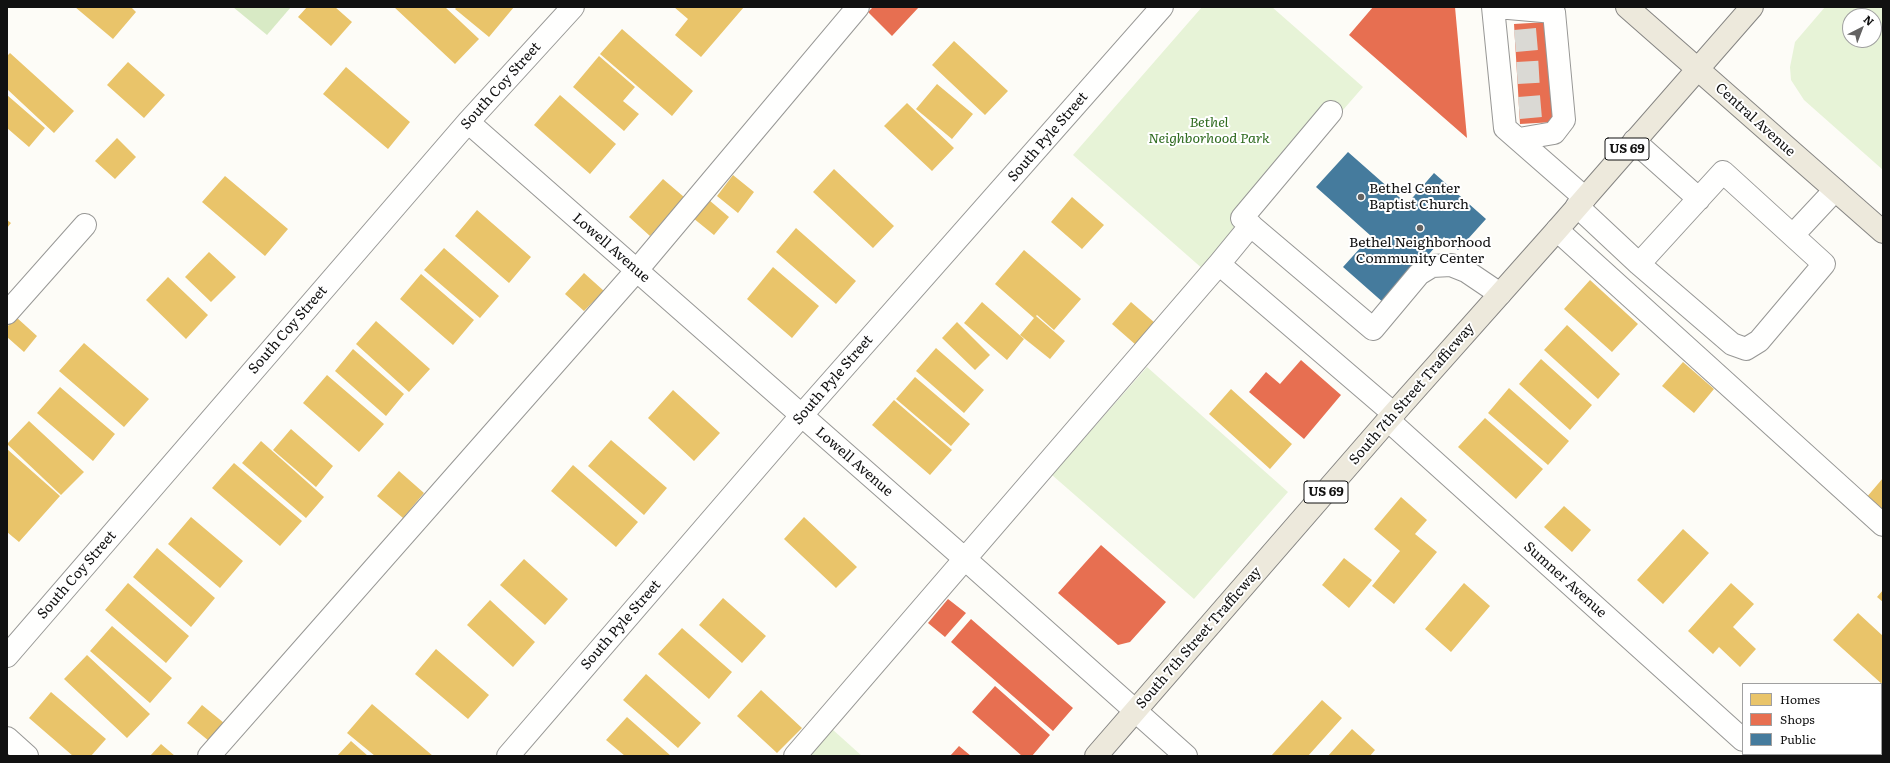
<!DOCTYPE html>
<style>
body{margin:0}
#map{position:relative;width:1890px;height:763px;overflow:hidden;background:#fdfcf7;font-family:Literata,serif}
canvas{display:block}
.frame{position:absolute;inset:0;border:8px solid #111;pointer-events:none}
.legend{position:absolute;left:1742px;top:683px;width:140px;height:72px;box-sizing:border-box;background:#fff;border:1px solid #a0a0a0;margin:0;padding:5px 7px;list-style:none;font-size:12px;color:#111}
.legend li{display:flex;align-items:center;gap:8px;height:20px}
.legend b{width:20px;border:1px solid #a0a0a0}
.north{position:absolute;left:1842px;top:8px;width:40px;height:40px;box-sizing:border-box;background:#fff;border:1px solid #a0a0a0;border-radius:50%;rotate:42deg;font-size:11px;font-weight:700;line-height:16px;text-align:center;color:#111}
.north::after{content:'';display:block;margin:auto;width:14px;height:18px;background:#646362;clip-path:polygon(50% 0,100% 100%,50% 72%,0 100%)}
</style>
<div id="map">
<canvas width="1890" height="763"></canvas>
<div class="frame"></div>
<ul class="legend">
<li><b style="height:11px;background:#e9c46a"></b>Homes</li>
<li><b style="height:11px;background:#e76f51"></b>Shops</li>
<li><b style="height:11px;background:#457b9d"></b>Public</li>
</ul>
<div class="north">N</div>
</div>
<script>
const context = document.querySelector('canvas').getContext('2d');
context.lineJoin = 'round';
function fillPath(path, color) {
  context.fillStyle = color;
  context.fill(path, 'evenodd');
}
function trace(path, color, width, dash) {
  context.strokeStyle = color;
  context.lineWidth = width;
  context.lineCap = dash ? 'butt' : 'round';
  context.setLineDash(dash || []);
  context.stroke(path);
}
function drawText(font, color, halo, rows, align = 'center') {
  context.font = font + ' Literata,serif';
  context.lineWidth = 4;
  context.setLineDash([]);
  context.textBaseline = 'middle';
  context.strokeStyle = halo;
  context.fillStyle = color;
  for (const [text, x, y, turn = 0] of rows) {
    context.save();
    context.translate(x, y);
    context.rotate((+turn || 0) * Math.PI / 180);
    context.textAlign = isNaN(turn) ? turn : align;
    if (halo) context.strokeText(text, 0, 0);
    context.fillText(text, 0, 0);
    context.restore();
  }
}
const green = new Path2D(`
 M1202 7H1272L1363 87 1204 270 1073 155Z
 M1825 7H1883V170L1804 100 1791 80 1790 67 1795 42ZM1850 16H1874V40H1850Z
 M1147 367 1288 492 1194 599 1052 475Z
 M832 729 862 756H808Z`);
const forest = new Path2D(`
 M233 7H291L267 35Z`);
const homes = new Path2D(`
 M75 7H131L136 12 113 39Z
 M307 7H335L352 22 331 46 298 17Z
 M394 7H445L479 39 455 64Z
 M457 7H514L489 37 455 9Z
 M674 7H744L701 57 675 35 688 19Z
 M622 29 693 91 672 116 600 54Z
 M954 41 1008 91 985 115 932 65Z
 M10 53 74 111 54 133 7 89V56Z
 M599 56 635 87 623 101 639 114 624 131 573 87Z
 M128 62 165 95 144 118 107 85Z
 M346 67 410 122 388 149 323 94Z
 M937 84 973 114 952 139 916 109Z
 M7 95 45 128 29 147 7 128Z
 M560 95 616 144 590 174 534 125Z
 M907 103 954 148 932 171 884 126Z
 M117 138 136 157 115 179 95 161Z
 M834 169 894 226 873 248 813 192Z
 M733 175 754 192 738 213 717 196Z
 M225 176 288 229 265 256 202 202Z
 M663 179 684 197 650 236 629 217Z
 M1072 197 1104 225 1082 249 1051 222Z
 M709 200 729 217 714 235 693 218Z
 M477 210 531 257 509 283 455 236Z
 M7 220 11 223 7 228Z
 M796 228 856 281 836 304 776 252Z
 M444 248 499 296 480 318 424 270Z
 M1024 250 1081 299 1054 330 1037 315 1036 316 1065 341 1050 359 1020 335 1034 318 995 284Z
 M209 252 236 277 211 302 185 277Z
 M773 267 819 306 792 338 747 299Z
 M584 273 604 291 584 311 565 294Z
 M421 274 474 320 453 345 400 299Z
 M168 277 208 315 186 339 146 300Z
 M1590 280 1638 324 1612 352 1564 309Z
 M982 302 1024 339 1007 360 964 323Z
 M1131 302 1155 323 1136 345 1112 324Z
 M16 317 37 336 24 352 7 337V327Z
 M376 321 430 369 409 392 356 344Z
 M957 322 990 355 975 370 942 338Z
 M1567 325 1620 374 1598 399 1544 350Z
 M84 343 149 399 124 427 59 371Z
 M936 348 984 390 964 413 916 371Z
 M353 349 404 394 386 416 335 371Z
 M1541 359 1592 405 1570 430 1519 384Z
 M1683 362 1714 389 1694 413 1662 386Z
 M327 375 384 424 359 452 303 403Z
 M915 377 970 424 951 446 896 399Z
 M60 387 115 434 93 461 37 413Z
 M1509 388 1569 441 1548 465 1488 413Z
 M1231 389 1292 444 1270 469 1209 414Z
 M673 390 720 433 694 461 648 418Z
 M894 400 952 450 930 475 872 425Z
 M1485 418 1543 469 1516 499 1458 447Z
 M29 421 84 472 61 495 7 444Z
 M291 429 333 466 316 487 273 450Z
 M611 440 667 488 644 515 588 466Z
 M261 441 324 497 306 518 242 463Z
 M7 449 60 496 19 542 7 532Z
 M234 463 302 521 280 546 212 488Z
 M573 465 638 522 616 547 551 491Z
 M399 471 424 493 403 518 377 496Z
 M1883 478V512L1866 498Z
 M1401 497 1427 520 1415 534 1437 552 1394 604 1372 586 1400 551 1374 529Z
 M1564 506 1591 530 1572 552 1544 527Z
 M191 517 243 561 220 588 168 544Z
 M804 517 857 567 836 588 784 539Z
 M1683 529 1709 553 1663 604 1637 580Z
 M157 548 215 598 191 627 133 577Z
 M1344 558 1372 580 1349 608 1322 585Z
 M524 559 568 599 545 625 500 585Z
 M128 583 189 636 166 663 105 610Z
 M1464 583 1490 606 1451 652 1425 629Z
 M1731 583 1754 604 1733 627 1756 649 1740 667 1719 647 1713 654 1688 631Z
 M1883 590V602L1877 597Z
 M723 598 766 636 742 663 699 625Z
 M490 600 535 642 513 667 467 625Z
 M1858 613 1883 636V685L1833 640Z
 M112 626 172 678 150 703 90 651Z
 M682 628 732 672 709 699 658 654Z
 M436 649 489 695 468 719 415 674Z
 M87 655 150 714 127 738 64 679Z
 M646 674 701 723 678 748 623 700Z
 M761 690 802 728 777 753 737 716Z
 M51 692 106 739 91 756H73L29 718Z
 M1322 700 1342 718 1308 756H1271Z
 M372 704 433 756H375L347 733Z
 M202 705 224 723 209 741 187 723Z
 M627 717 671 756H625L606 740Z
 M1352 729 1375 750 1370 756H1328Z
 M351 741 368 756H337Z
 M161 744 175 756H150Z`);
const shops = new Path2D(`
 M873 7H919L892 36 868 12Z
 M1373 7H1455L1467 138 1349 35Z
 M1548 22 1554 122 1520 124 1514 24Z
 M1301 360 1341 395 1304 439 1249 392 1266 372 1280 384Z
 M1101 545 1166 602 1130 642 1118 645 1058 593Z
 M948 599 966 613 945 637 928 623Z
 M971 619 1073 708 1053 731 951 642Z
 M995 686 1050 735 1032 756H1022L972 712Z
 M959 746 971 756H950Z`);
const public = new Path2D(`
 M1348 152 1407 204 1434 173 1486 219 1458 250 1444 237 1385 304 1343 267 1371 236 1316 187Z`);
const minorTunnel = new Path2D(`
 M1515 41 1549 38
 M1517 73 1551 71
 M1519 108 1554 105`);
const minor = new Path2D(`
 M1493 7 1505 128 1585 198
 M1497 7 1554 12 1564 120 1554 133 1519 139
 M1331 112 1242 218 1373 329 1419 274 1432 266 1451 265 1466 271 1500 294
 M468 122 965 559 1186 756
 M1634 141 1699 199
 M1577 206 1639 264 1732 344 1746 349 1759 341 1824 264 1723 172 1639 264
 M1251 225 1219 264 1394 414
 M1557 230 1883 525
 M1793 235 1835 190
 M7 313 85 225
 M1388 420 1743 740
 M7 656 468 122 573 7
 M7 738 27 756
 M1758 754 1761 756
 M209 756 637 270 858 7
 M508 756 801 416 1162 7
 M795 756 1219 264`);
const major = new Path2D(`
 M1627 7 1883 232
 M1096 756 1388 420 1557 230 1752 7`);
const markers = [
 [1361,197,4,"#646362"],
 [1420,228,4,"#646362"]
];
const shields = [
 [1627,149,44],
 [1326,492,44]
];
const shieldNames = [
 ["US 69",1627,149],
 ["US 69",1326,492]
];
const streetNames = [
 ["South Coy Street",501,86,-48],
 ["Central Avenue",1755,120,42],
 ["South Pyle Street",1048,137,-49],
 ["Lowell Avenue",611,248,41],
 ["South Coy Street",288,330,-49],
 ["South Pyle Street",833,380,-49],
 ["South 7th Street Trafficway",1412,394,-49],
 ["Lowell Avenue",854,462,41],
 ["South Coy Street",77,575,-49],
 ["Sumner Avenue",1565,580,42],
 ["South Pyle Street",621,625,-49],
 ["South 7th Street Trafficway",1199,638,-49]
];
const parkNames = [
 ["Bethel",1209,123],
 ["Neighborhood Park",1209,139]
];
const poiNames = [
 ["Bethel Center",1369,189],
 ["Baptist Church",1369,205],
 ["Bethel Neighborhood",1420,243,"center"],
 ["Community Center",1420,259,"center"]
];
fillPath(green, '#e7f3d7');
fillPath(forest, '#d8eac5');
fillPath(homes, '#e9c46a');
fillPath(shops, '#e76f51');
fillPath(public, '#457b9d');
trace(minorTunnel, '#dad9d4', 22, [22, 11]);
trace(minor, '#979795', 24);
trace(major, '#858482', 24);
trace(minor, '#fffffe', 22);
trace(major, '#ede9dc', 22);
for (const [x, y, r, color] of markers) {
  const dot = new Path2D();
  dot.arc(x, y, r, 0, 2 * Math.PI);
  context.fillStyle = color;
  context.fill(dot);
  trace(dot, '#fff', 1.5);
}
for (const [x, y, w] of shields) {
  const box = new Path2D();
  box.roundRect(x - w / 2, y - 11, w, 22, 3);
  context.fillStyle = '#fff';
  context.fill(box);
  trace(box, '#111', 1);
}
drawText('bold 13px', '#111', null, shieldNames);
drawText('14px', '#111', '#fff', streetNames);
drawText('italic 14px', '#2f6b1f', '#fff', parkNames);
drawText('14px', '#111', '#fff', poiNames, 'left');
</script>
